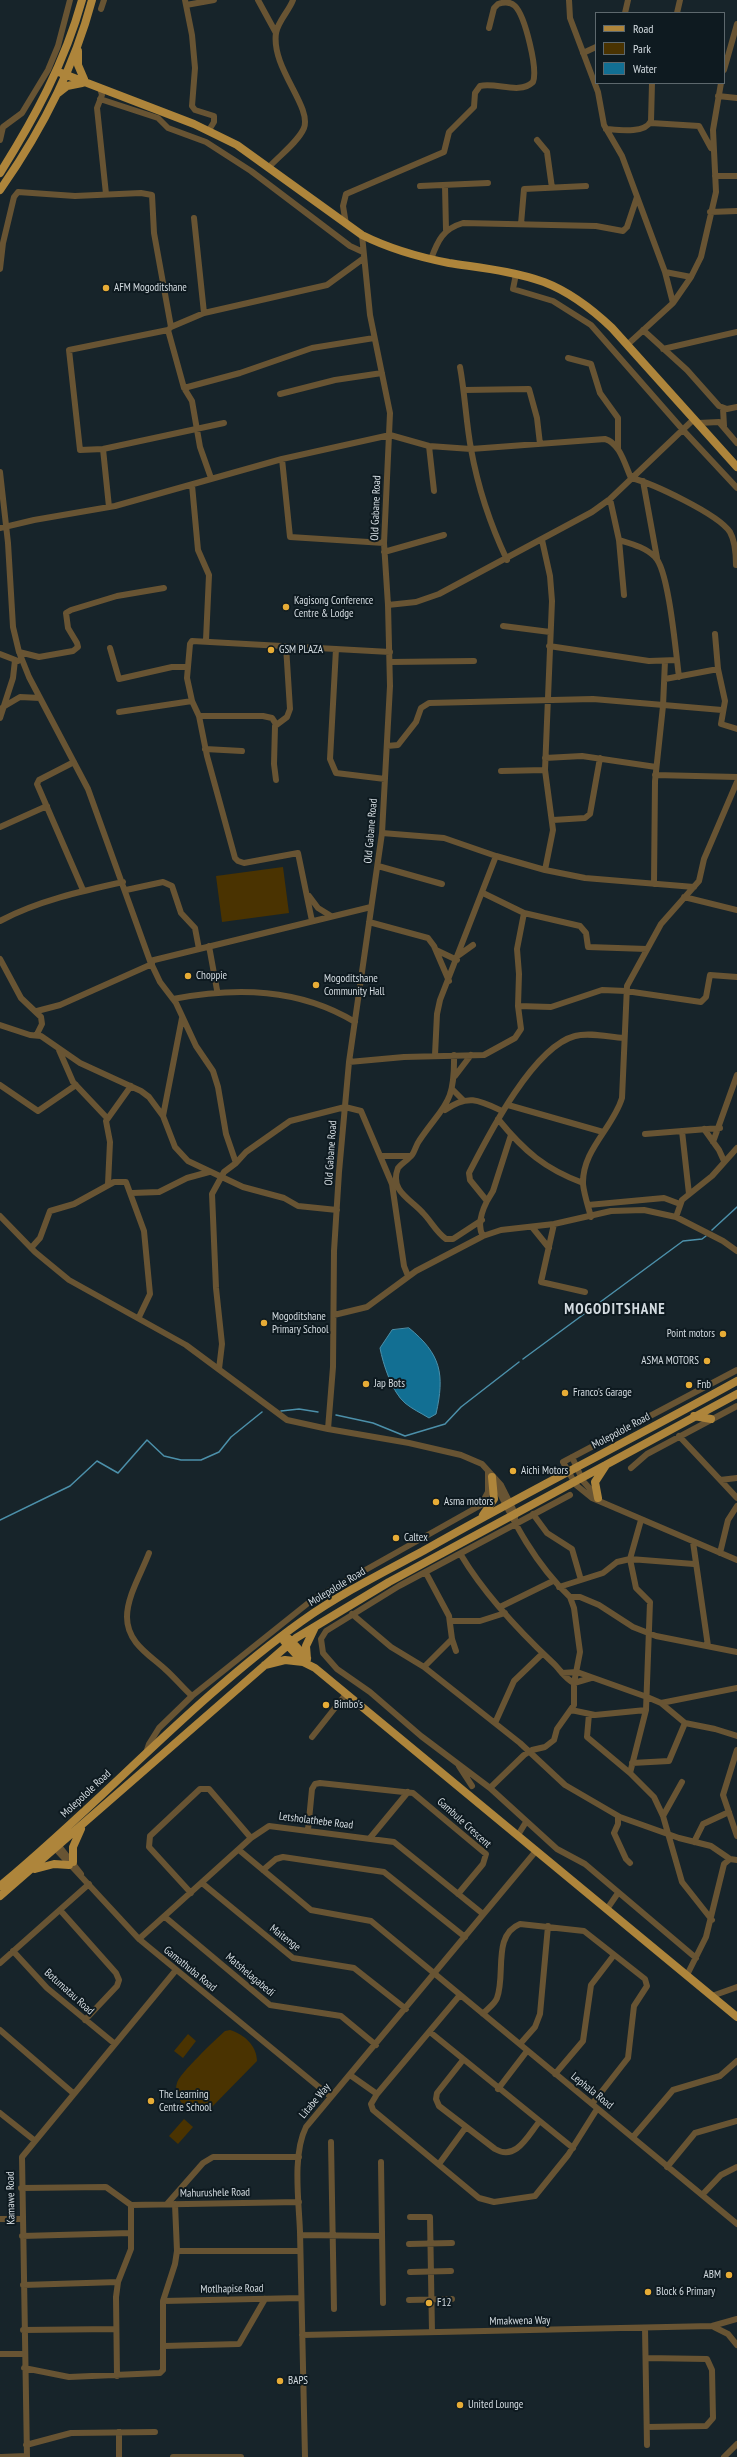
<!DOCTYPE html>
<style>
body{margin:0}
#map{position:relative;width:737px;height:2457px;overflow:hidden;background:#17242a;font-family:"PT Sans Narrow",sans-serif}
canvas{display:block}
.legend{position:absolute;left:595px;top:12px;width:130px;height:72px;box-sizing:border-box;background:#0e1a20;border:1px solid #5d686d;margin:0;padding:5px 7px;list-style:none;font-size:12px;color:#d4dce1}
.legend li{display:flex;align-items:center;gap:8px;height:20px}
.legend b{width:20px;border:1px solid #5d686d}
</style>
<div id="map">
<canvas width="737" height="2457"></canvas>
<ul class="legend">
<li><b style="height:5px;background:#ae853b"></b>Road</li>
<li><b style="height:11px;background:#4a3301"></b>Park</li>
<li><b style="height:11px;background:#126f93"></b>Water</li>
</ul>
</div>
<script>
const context = document.querySelector('canvas').getContext('2d');
context.lineJoin = 'round';
function fillPath(path, color) {
  context.fillStyle = color;
  context.fill(path, 'evenodd');
}
function trace(path, color, width, dash) {
  context.strokeStyle = color;
  context.lineWidth = width;
  context.lineCap = dash ? 'butt' : 'round';
  context.setLineDash(dash || []);
  context.stroke(path);
}
function drawText(font, color, halo, rows, align = 'center') {
  context.font = font + ' "PT Sans Narrow",sans-serif';
  context.lineWidth = 4;
  context.setLineDash([]);
  context.textBaseline = 'middle';
  context.strokeStyle = halo;
  context.fillStyle = color;
  for (const [text, x, y, turn = 0] of rows) {
    context.save();
    context.translate(x, y);
    context.rotate((+turn || 0) * Math.PI / 180);
    context.textAlign = isNaN(turn) ? turn : align;
    if (halo) context.strokeText(text, 0, 0);
    context.fillText(text, 0, 0);
    context.restore();
  }
}
const green = new Path2D(`
 M283 867 289 913 222 922 216 876Z
 M230 2030C243 2034 257 2045 257 2061L209 2110C201 2113 193 2113 186 2107 179 2102 174 2091 177 2083 179 2074 216 2039 225 2031Z
 M188 2034 196 2041 183 2058 174 2051Z
 M184 2119 193 2127 178 2144 169 2136Z`);
const water = new Path2D(`
 M409 1328C441 1354 445 1374 436 1414L429 1418C421 1413 412 1409 405 1403 392 1392 383 1364 380 1348L392 1330Z`);
const stream = new Path2D(`
 M712 1230 737 1207
 M523 1359 683 1241 702 1239 706 1236
 M281 1411 299 1409 318 1412
 M336 1415 373 1423 405 1436 445 1424 461 1407 519 1362
 M0 1520 70 1486 97 1461 118 1473 147 1440 164 1456 181 1460H201L219 1452 231 1437 262 1412`);
const minor = new Path2D(`
 M185 0 192 35 195 68 192 106 195 110 214 116V122L209 130
 M258 0 276 33
 M569 0 570 18 598 92 604 125 622 156 665 272 673 303
 M186 5 214 0
 M101 9 104 0
 M625 13 628 0
 M677 13 680 0
 M583 53 596 47
 M724 70 737 24
 M100 88 102 95 97 108 106 194
 M718 96 737 98
 M100 99 158 118 168 128 206 142 251 171 350 246 363 252
 M651 123 699 126 711 148
 M606 129C618 130 645 134 651 121L652 83
 M0 140 3 127 22 113 48 70 58 46 70 0
 M537 140 547 152 552 188
 M269 167C279 156 298 142 304 128 312 106 271 68 276 33 278 21 289 11 293 0
 M715 176H737
 M420 186 488 183
 M445 186 446 230
 M710 212 737 211
 M194 218 204 313
 M346 224 343 206 346 194 444 152 449 132 474 107 475 93 480 86C497 82 519 95 533 82 538 69 525 16 515 6 510 1 504 2 498 4L494 8 489 28
 M521 224 524 189 586 186
 M431 259C438 240 443 229 463 223L596 226 623 231 627 227 637 197
 M0 269 3 243 14 197 18 192 75 196 141 193 152 195 154 233 171 327 168 330 184 388 192 401 200 447 211 478
 M665 272 691 277
 M516 274 513 289 553 301 591 325 683 430 737 488
 M171 327 204 313 327 285 364 258
 M168 330 69 350 80 450 103 449 224 423
 M643 330 687 370 719 406 727 409 737 407
 M627 345 673 303 691 277 701 257 716 192 713 130 721 83
 M663 349 737 332
 M568 358 591 364 600 393 618 418V449
 M460 367C465 394 466 422 471 449 478 488 490 524 507 560
 M184 388 240 373 312 348 374 338
 M464 390 529 389 537 418 540 444
 M280 394 335 380 382 373
 M723 408 724 426
 M698 423 719 422 737 443
 M429 446 434 491
 M103 449 109 507
 M282 459 290 537 384 543
 M0 472 8 543 13 627 19 652 29 677 88 789 150 961 160 982 176 1003 196 1046 213 1071 218 1087 226 1134 236 1163
 M643 481 657 558
 M192 485 198 550 209 575 206 640
 M610 499 619 540C632 544 645 547 655 557 669 570 676 655 679 677
 M0 528 34 520 115 506 282 459 390 435 429 446 471 449 605 439C620 443 625 465 631 478 652 483 718 514 730 532 735 541 736 555 736 565
 M542 540 550 576 552 601 545 770 553 830 545 870
 M619 540 624 595
 M384 552 444 535
 M388 605 416 602 439 594 592 512 610 499 694 419
 M503 626 550 632
 M549 646 649 661 677 660
 M110 648 119 679 172 667H187
 M336 649 330 759 336 773 385 779
 M19 652 39 657 73 651 78 647 77 643 68 628 66 613 71 610 117 596 164 588
 M0 654 18 661
 M390 662 474 661
 M718 669 725 701 721 724 737 729
 M665 679 718 669 715 634
 M3 707 20 697 40 698
 M119 712 192 701
 M199 716H263L272 718 276 724
 M0 718 13 678 15 660
 M387 746 398 745 416 722 421 708 429 703 593 699 722 710
 M205 749 242 751
 M545 758 582 756 656 767
 M74 762 39 780 37 784 83 890
 M501 771 545 770
 M655 775 737 777
 M276 780 274 764 275 726 287 717 290 709 286 646
 M553 820 585 818 590 814 600 758
 M0 827 47 806
 M382 833 444 838 496 856 545 870 585 878 694 887
 M378 866 442 884
 M654 884 655 781 663 706 665 661
 M126 890 163 882 172 886 181 913 195 928 199 949
 M483 893 524 913 580 926 586 933 588 947 647 949
 M309 896 318 908 331 916
 M684 897 737 910
 M0 921C37 901 82 891 123 882
 M312 921 298 853 244 863 238 861 235 858 207 756 199 716 192 701 187 678 190 644 192 641 390 652
 M369 922 428 938 434 946 449 981
 M209 946 217 990
 M436 950 457 960
 M459 955 473 945
 M0 959 21 998 41 1017 42 1024 37 1034
 M150 961 371 907
 M173 999C236 987 299 988 355 1022
 M518 1006 551 1007 602 990 626 991 701 1002 706 997 710 975 737 977
 M37 1011 60 1005 152 964
 M0 1025 30 1035 41 1036 80 1063 141 1091 149 1097 163 1116 175 1147 188 1161 243 1187 284 1198 298 1206 337 1210
 M59 1050 73 1082 107 1118
 M435 1055 437 1014 440 1000 496 856
 M454 1055C455 1105 444 1104 419 1141 416 1145 415 1151 412 1155 408 1160 402 1163 398 1168 389 1191 411 1199 423 1213 431 1221 436 1232 446 1239H453L482 1220
 M349 1062 404 1057 484 1055 515 1038 521 1029 518 1006 519 974 517 949 524 913
 M455 1076 471 1055
 M0 1085 38 1111 76 1085
 M452 1089 463 1100
 M508 1105 603 1132
 M445 1110C468 1094 479 1100 502 1111
 M163 1116 182 1018
 M498 1119C524 1151 545 1169 583 1183
 M704 1129 719 1150 724 1161
 M682 1131 689 1194
 M645 1134 720 1128
 M713 1142 737 1075
 M381 1156H411
 M108 1184 110 1142 106 1121 131 1086
 M132 1193 159 1192 187 1178 209 1172
 M487 1201 493 1191 511 1135
 M588 1205 664 1198 680 1204
 M0 1216 35 1252 69 1280 186 1345 287 1420 328 1429 409 1443 461 1455 482 1464 501 1485 515 1513V1522
 M591 1217C588 1206 584 1194 583 1184 582 1150 613 1128 622 1098L627 986 661 924 699 881 704 859 737 782
 M676 1217 682 1200 712 1176 737 1148
 M554 1224 541 1282 585 1292
 M532 1227 549 1248
 M483 1236C477 1226 482 1211 487 1201L470 1180 469 1173C488 1136 533 1047 575 1036 589 1032 609 1037 623 1038
 M31 1248 40 1238 50 1211 74 1204 114 1182H126L144 1231 150 1294 139 1317
 M334 1315 367 1307 416 1271 483 1236 501 1230 554 1224 611 1211 644 1210 676 1217 723 1241 737 1251
 M219 1369 222 1344 216 1288 212 1194 224 1172 236 1163 246 1152 290 1121 345 1107 361 1111 392 1184 404 1266 408 1276
 M737 1370 563 1462 576 1485 592 1498 737 1560
 M328 1429 333 1367 334 1251 339 1172 349 1062 382 833 390 686 388 605 384 543 390 413 370 315 362 235
 M679 1436 737 1498
 M572 1457 583 1481 599 1499
 M631 1468 647 1454 737 1406
 M720 1480 737 1478
 M494 1481C514 1523 535 1564 570 1597
 M570 1495 399 1586 326 1631 321 1639 323 1653 337 1669 370 1692 421 1736 490 1788 557 1849 585 1864 696 1958
 M533 1514 547 1533 572 1549 581 1580
 M693 1542 708 1646
 M149 1553C142 1572 127 1596 127 1617 127 1643 150 1655 166 1670 175 1678 183 1688 192 1696
 M720 1553 728 1520 737 1506
 M461 1555C485 1595 518 1630 552 1662 560 1669 564 1678 574 1683L591 1678
 M426 1573 449 1616 452 1639 456 1651
 M559 1587 603 1573 617 1562 630 1559 694 1564
 M500 1607 553 1581
 M352 1614 391 1647 424 1667 520 1743 565 1785 620 1817 679 1838 711 1846 730 1859
 M450 1621H480L505 1613
 M424 1667 452 1639
 M562 1673 577 1672 647 1697 661 1703 685 1723
 M661 1703 737 1688
 M571 1710 595 1715 646 1710
 M589 1714 587 1737 630 1773 654 1797 663 1816 682 1882 712 1920
 M495 1723 514 1681 542 1654
 M312 1737 346 1694
 M737 1750 723 1795 737 1836
 M146 1753 149 1744 159 1728 192 1696 312 1600 481 1505 488 1492V1471
 M632 1763 669 1761 685 1723 715 1729 737 1736
 M459 1766 472 1786
 M630 1773 646 1710 650 1602 636 1588 630 1559 641 1520
 M490 1788 524 1755 532 1750 545 1747 554 1740 557 1729 574 1705V1683L580 1652 574 1608 570 1597H580L599 1605 633 1627 656 1636 737 1652
 M618 1816V1824L614 1833 626 1859 630 1863
 M663 1816 682 1782
 M308 1830 312 1789 315 1784 320 1783 413 1793 486 1854 483 1864 458 1894
 M518 1835 526 1822
 M370 1838 408 1792
 M56 1842 81 1874
 M694 1842 703 1824 729 1812
 M52 1845 139 1939 331 2097
 M239 1850 311 1910 371 1921 737 2224
 M263 1870 276 1859 283 1857 384 1872 465 1937
 M202 1883 293 1958 354 1968 406 2009
 M191 1893 149 1847 150 1836 200 1789H209L251 1838
 M607 1909 618 1893
 M60 1910 116 1973 119 1980 117 1986 85 2020
 M165 1917 270 2005 341 2016 376 2045
 M139 1939 251 1838 269 1826 394 1842 483 1914
 M13 1951 47 1988 115 2044
 M0 1963 89 1884
 M687 1975 706 1937 724 1864 730 1859 737 1860
 M460 1995 377 2094 371 2104 373 2110 479 2198 494 2202 535 2196 568 2155 597 2109
 M712 1996 737 1987
 M483 2014C487 2009 495 2004 497 1998 506 1975 492 1935 520 1924L584 1931 645 1979 647 1986 634 2006 628 2058 592 2104
 M0 2030 73 2093
 M430 2032 573 2148
 M520 2044 535 2027 540 2014 548 1926
 M463 2060 437 2093 436 2099 439 2106 495 2149C516 2161 527 2137 539 2122
 M555 2074 583 2041 591 1985 614 1955
 M350 2075 377 2094
 M498 2089 527 2051
 M0 2113 34 2140
 M633 2137 673 2090 720 2076 737 2061
 M331 2142 334 2309
 M381 2162 383 2303
 M439 2164 466 2127
 M667 2167 695 2133 737 2121
 M21 2188 106 2187 131 2205
 M702 2195 721 2175 737 2167
 M167 2204 203 2163 213 2157H299
 M131 2205 299 2202
 M410 2217H430L432 2332
 M0 2219H21
 M300 2235 382 2236
 M22 2236 131 2233
 M409 2244 452 2243
 M177 2251H300
 M410 2272 451 2271
 M23 2285 118 2282
 M409 2300 452 2299
 M163 2301 301 2298
 M714 2327 728 2334 737 2345
 M645 2328 647 2445
 M23 2330 116 2329
 M302 2335 712 2326 737 2319
 M164 2346 239 2344 265 2299
 M0 2354H24
 M646 2358 707 2359 712 2370 713 2418 706 2426 647 2427
 M24 2368 69 2377 160 2373 163 2370V2301L175 2264 177 2251 175 2204
 M117 2376 116 2297 118 2282 131 2249V2205
 M26 2445 71 2433 155 2432
 M1 2457 27 2456
 M27 2457 22 2157 176 1970
 M119 2457V2432
 M173 2457H241
 M305 2457C303 2382 301 2307 300 2232 299 2202 292 2155 306 2127L536 1851
 M724 2457 737 2444`);
const major = new Path2D(`
 M78 51V65L84 79
 M56 71 194 124 237 145 362 235C390 249 418 257 449 263 481 268 513 271 544 282 570 292 592 309 612 328L737 467
 M58 93 67 86 82 83
 M0 173C34 119 65 62 82 0
 M0 190C40 133 74 68 92 0
 M694 1416 711 1419
 M598 1498 595 1482 606 1465
 M483 1515 494 1499 492 1477
 M289 1639 307 1658
 M284 1641 303 1662 315 1668 737 2017
 M307 1659 306 1646 315 1627
 M265 1665 285 1660 303 1662
 M73 1862V1847L81 1829
 M35 1869 54 1864 69 1865
 M0 1886C103 1801 193 1699 302 1621 340 1594 382 1573 423 1551 526 1492 633 1439 737 1381
 M0 1896 296 1638 389 1582 737 1394`);
const markers = [
 [106,288,4,"#e7ac36"],
 [286,607,4,"#e7ac36"],
 [271,650,4,"#e7ac36"],
 [188,976,4,"#e7ac36"],
 [316,985,4,"#e7ac36"],
 [264,1323,4,"#e7ac36"],
 [723,1334,4,"#e7ac36"],
 [707,1361,4,"#e7ac36"],
 [366,1384,4,"#e7ac36"],
 [689,1385,4,"#e7ac36"],
 [565,1393,4,"#e7ac36"],
 [513,1471,4,"#e7ac36"],
 [436,1502,4,"#e7ac36"],
 [396,1538,4,"#e7ac36"],
 [326,1705,4,"#e7ac36"],
 [151,2101,4,"#e7ac36"],
 [729,2275,4,"#e7ac36"],
 [648,2292,4,"#e7ac36"],
 [429,2303,4,"#e7ac36"],
 [280,2381,4,"#e7ac36"],
 [460,2405,4,"#e7ac36"]
];
const poiNames = [
 ["AFM Mogoditshane",114,288],
 ["Kagisong Conference",294,601],
 ["Centre & Lodge",294,614],
 ["GSM PLAZA",279,650],
 ["Choppie",196,976],
 ["Mogoditshane",324,979],
 ["Community Hall",324,992],
 ["Mogoditshane",272,1317],
 ["Primary School",272,1330],
 ["Point motors",715,1334,"right"],
 ["ASMA MOTORS",699,1361,"right"],
 ["Jap Bots",374,1384],
 ["Fnb",697,1385],
 ["Franco's Garage",573,1393],
 ["Aichi Motors",521,1471],
 ["Asma motors",444,1502],
 ["Caltex",404,1538],
 ["Bimbo's",334,1705],
 ["The Learning",159,2095],
 ["Centre School",159,2108],
 ["ABM",721,2275,"right"],
 ["Block 6 Primary",656,2292],
 ["F12",437,2303],
 ["BAPS",288,2381],
 ["United Lounge",468,2405]
];
const streetNames = [
 ["Old Gabane Road",376,508,-88],
 ["Old Gabane Road",371,831,-85],
 ["Old Gabane Road",331,1153,-86],
 ["Molepolole Road",621,1431,-28],
 ["Molepolole Road",337,1587,-31],
 ["Molepolole Road",86,1794,-43],
 ["Letsholathebe Road",316,1821,7],
 ["Gambule Crescent",464,1823,42],
 ["Maitenge",285,1938,37],
 ["Gamathuba Road",190,1969,39],
 ["Matshelagabedi",250,1975,40],
 ["Botumatau Road",69,1992,42],
 ["Lephala Road",592,2091,39],
 ["Litabe Way",315,2101,-50],
 ["Mahurushele Road",215,2193,-1],
 ["Kamawe Road",11,2198,-91],
 ["Motlhapise Road",232,2289,-1],
 ["Mmakwena Way",520,2321,-1]
];
const districtNames = [
 ["MOGODITSHANE",615,1310]
];
fillPath(green, '#4a3301');
fillPath(water, '#126f93');
trace(water, '#4c90aa', 1);
trace(stream, '#4c90aa', 1.5);
trace(minor, '#685433', 6);
trace(major, '#ae853b', 8);
for (const [x, y, r, color] of markers) {
  const dot = new Path2D();
  dot.arc(x, y, r, 0, 2 * Math.PI);
  context.fillStyle = color;
  context.fill(dot);
  trace(dot, '#0e1a20', 1.5);
}
drawText('11px', '#d4dce1', '#0e1a20', poiNames, 'left');
drawText('11px', '#d4dce1', '#0e1a20', streetNames);
context.letterSpacing = '1px';
drawText('bold 15px', '#d4dce1', '#0e1a20', districtNames);
context.letterSpacing = '0px';
</script>
